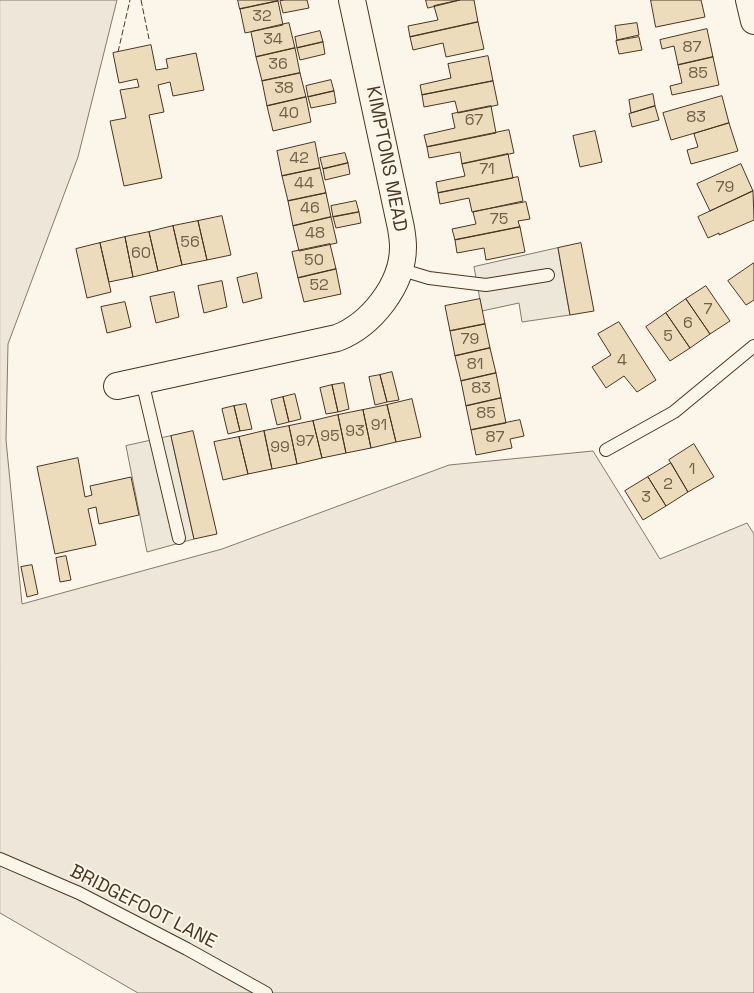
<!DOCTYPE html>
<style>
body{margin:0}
canvas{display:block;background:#fbf6e9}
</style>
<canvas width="754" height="993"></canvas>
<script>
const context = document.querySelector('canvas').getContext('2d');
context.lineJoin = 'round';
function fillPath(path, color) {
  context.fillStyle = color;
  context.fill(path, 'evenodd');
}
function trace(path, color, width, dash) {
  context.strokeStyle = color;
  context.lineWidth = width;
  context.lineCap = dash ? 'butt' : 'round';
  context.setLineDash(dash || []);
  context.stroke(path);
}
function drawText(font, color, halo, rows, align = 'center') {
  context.font = font + ' "Space Grotesk",sans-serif';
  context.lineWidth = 4;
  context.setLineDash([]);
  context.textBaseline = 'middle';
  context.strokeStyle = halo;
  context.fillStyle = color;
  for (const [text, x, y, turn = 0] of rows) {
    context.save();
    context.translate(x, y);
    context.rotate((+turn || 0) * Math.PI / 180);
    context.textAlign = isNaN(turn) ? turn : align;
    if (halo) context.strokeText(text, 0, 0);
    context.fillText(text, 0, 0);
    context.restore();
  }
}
const green = new Path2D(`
 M0 0H117L78 157 8 344 6 440 22 604 222 549 449 465 593 451 660 559 747 523 754 534V993H138L0 913Z`);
const parking = new Path2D(`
 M558 248 570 315 522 322 519 303 482 311 474 267Z
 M171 436 194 539 147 552 126 446Z`);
const building = new Path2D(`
 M238 0H278V1L240 9Z
 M286 0H307L309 8 283 13 280 1Z
 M426 0H460L428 8Z
 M460 0H474L478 22 410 37 408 26 438 20 434 6Z
 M651 0H701L705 17 656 27Z
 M278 1 283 25 245 33 240 9Z
 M478 22 484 49 446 57 443 43 413 50 410 37Z
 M289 23 295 48 256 57 251 32Z
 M637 23 639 35 617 40 615 26Z
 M707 29 713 57 678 65 674 46 662 49 660 40Z
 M320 31 323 42 297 48 295 37Z
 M639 37 642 50 619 54 616 41Z
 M323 42 325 54 300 60 297 48Z
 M151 45 156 70 168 68 166 59 196 53 204 90 173 96 170 82 158 85 164 112 149 115 162 178 124 186 110 121 126 118 120 90 139 87 137 79 119 83 113 53Z
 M295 48 300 73 262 81 256 57Z
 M488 56 493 81 422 95 420 85 451 78 448 64Z
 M713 57 719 85 672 95 670 86 682 83 678 65Z
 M300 73 306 97 267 106 262 81Z
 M331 80 334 91 308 97 306 86Z
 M493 81 498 105 458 113 455 101 424 107 422 95Z
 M334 91 336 103 311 108 308 97Z
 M653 94 655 106 631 113 629 100Z
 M722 96 729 123 671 140 663 113Z
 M306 97 311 122 273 131 267 106Z
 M491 106 496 133 427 147 424 135 455 128 452 114Z
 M655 106 659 120 632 127 629 114Z
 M729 123 738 151 691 164 687 150 698 147 694 134Z
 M509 130 514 153 462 164 460 152 429 158 427 147Z
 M595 131 602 162 580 167 573 136Z
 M315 142 320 168 282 176 277 151Z
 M345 153 348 163 323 169 320 158Z
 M508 154 513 178 438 193 436 182 465 176 462 164Z
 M348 163 350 174 325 180 323 169Z
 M741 164 753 191 710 211 697 184Z
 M320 168 326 193 288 201 282 176Z
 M518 177 523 201 473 212H472L469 198 440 204 438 193Z
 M753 191 754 220 719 235V233L708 238 698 217Z
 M326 193 331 217 293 226 288 201Z
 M356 201 359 212 333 217 331 206Z
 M526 202 530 219 518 221 520 227 455 240 452 229 476 224 473 212Z
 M359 212 361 223 336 228 333 217Z
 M222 216 231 255 207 260 198 221Z
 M331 217 337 243 299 251 293 226Z
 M198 221 207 260 182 265 173 226Z
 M173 226 182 265 158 271 149 232Z
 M520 227 525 252 486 260 484 248 457 253 455 240Z
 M149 232 158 271 133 277 125 237Z
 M125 237 133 277 109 282 100 243Z
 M100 243 111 292 87 298 76 249Z
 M581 243 594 311 570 315 558 248Z
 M330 244 336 269 298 278 292 252Z
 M754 263V300L746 305 728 281Z
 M336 269 341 294 304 302 298 278Z
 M257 273 262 298 243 303 237 278Z
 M222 281 227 307 204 313 198 286Z
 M706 286 730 321 710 334 686 299Z
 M174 292 179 317 156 323 150 297Z
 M480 299 485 324 450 331 445 306Z
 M686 299 710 334 690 348 666 313Z
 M125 302 131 327 107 333 101 307Z
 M666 313 690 348 670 361 646 327Z
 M619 322 656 380 637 392 624 376 606 388 592 367 611 355 598 334Z
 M485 324 490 348 455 356 450 331Z
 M490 348 496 373 461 381 455 356Z
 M392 372 399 400 387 402 380 375Z
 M496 373 501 398 466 406 461 381Z
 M380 375 387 402 375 405 369 377Z
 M344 383 349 409 338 412 332 385Z
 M332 385 338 412 326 414 320 388Z
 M295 394 301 419 289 422 283 397Z
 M283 397 289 422 277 425 271 400Z
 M501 398 506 423 471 430 466 406Z
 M412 399 421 437 396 442 387 405Z
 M246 404 252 429 240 431 234 406Z
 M387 405 396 442 371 448 363 410Z
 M234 406 240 431 228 434 222 409Z
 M363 410 371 448 346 453 338 415Z
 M338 415 346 453 322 458 313 421Z
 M520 420 524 436 510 439 512 448 476 455 471 430Z
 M313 421 322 458 297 464 289 426Z
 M289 426 297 464 272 469 264 431Z
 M193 431 217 534 194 539 171 436Z
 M264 431 272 469 248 474 239 437Z
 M239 437 248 474 223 480 214 442Z
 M694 444 714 477 688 492 669 460Z
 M78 458 85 497 92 495 90 486 131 477 139 515 99 524 96 507 88 509 96 545 55 554 37 467Z
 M671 463 688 492 666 506 648 477Z
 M648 477 666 506 643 520 625 491Z
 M66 556 71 580 60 582 56 558Z
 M32 565 38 594 27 597 21 567Z`);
const lane = new Path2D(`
 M399 269 429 278 486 285 548 275
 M142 381 179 538
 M606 450 674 412 754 346
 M0 859 79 893 187 949 266 993`);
const street = new Path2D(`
 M749 0 754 21
 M117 386 337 338C371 325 403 285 403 247 403 241 402 234 401 228L352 0`);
const fence = new Path2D(`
 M141 0 149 39
 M118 52 130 0`);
const numberNames = [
 ["32",262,17],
 ["34",273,40],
 ["87",692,48],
 ["36",278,65],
 ["85",698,74],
 ["38",284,89],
 ["40",289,114],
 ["83",696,118],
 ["67",474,121],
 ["42",299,159],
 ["71",487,170],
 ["44",304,184],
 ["79",725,188],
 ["46",310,209],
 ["75",499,220],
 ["48",315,234],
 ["56",190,243],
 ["60",141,254],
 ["50",314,261],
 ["52",319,286],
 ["7",708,310],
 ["6",688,324],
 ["5",668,337],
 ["79",470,340],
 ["4",622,361],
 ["81",475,365],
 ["83",481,389],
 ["85",486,414],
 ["91",379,426],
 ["93",355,432],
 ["95",330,437],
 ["87",495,438],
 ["97",305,442],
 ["99",280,448],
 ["1",692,470],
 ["2",668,485],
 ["3",646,498]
];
const streetNames = [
 ["KIMPTONS MEAD",386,159,79],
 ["BRIDGEFOOT LANE",143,907,27]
];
fillPath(green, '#ede6d9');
trace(green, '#887966', 1);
fillPath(parking, '#ede7d9');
trace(parking, '#887966', 1);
fillPath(building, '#ecdcbc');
trace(building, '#4a3520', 1);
trace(lane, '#4a3520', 14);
trace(street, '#4a3520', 28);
trace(lane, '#fbf6e9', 12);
trace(street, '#fbf6e9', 26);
trace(fence, '#4a3520', 1, [6, 2.5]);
drawText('16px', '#725f47', null, numberNames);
drawText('19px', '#4a3520', '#fbf6e9', streetNames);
</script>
